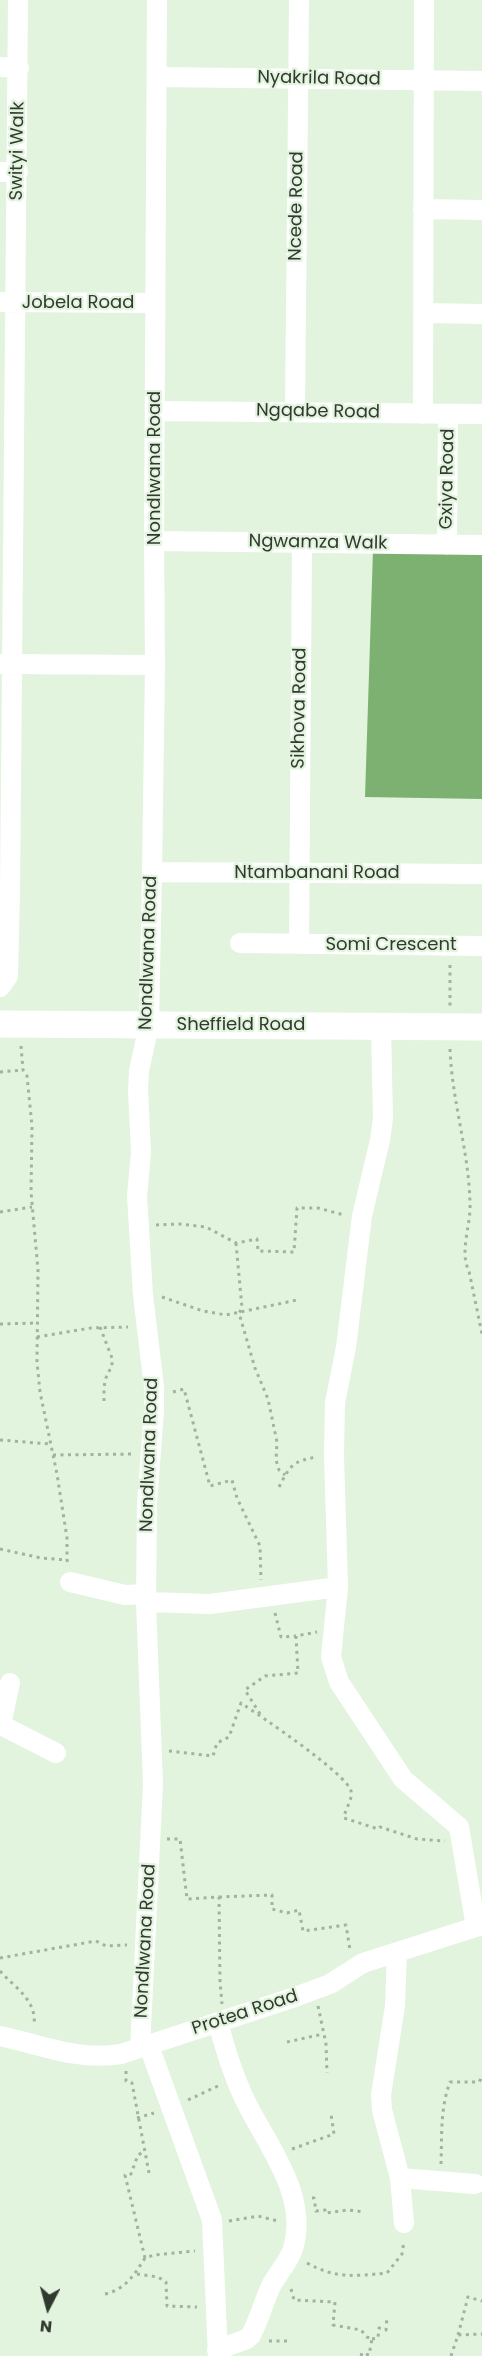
<!DOCTYPE html>
<style>
body{margin:0}
#map{position:relative;width:482px;height:2356px;overflow:hidden;background:#e2f4de;font-family:Poppins,sans-serif}
canvas{display:block}
.north{position:absolute;left:18px;top:2278px;width:60px;height:60px;-webkit-text-stroke:4px #e2f4de;paint-order:stroke;rotate:186deg;font-size:16px;font-weight:700;line-height:24px;text-align:center;color:#323931}
.north::after{content:'';display:block;margin:auto;width:21px;height:27px;background:#323931;clip-path:polygon(50% 0,100% 100%,50% 72%,0 100%)}
</style>
<div id="map">
<canvas width="482" height="2356"></canvas>
<div class="north">N</div>
</div>
<script>
const context = document.querySelector('canvas').getContext('2d');
context.lineJoin = 'round';
function fillPath(path, color) {
  context.fillStyle = color;
  context.fill(path, 'evenodd');
}
function trace(path, color, width, dash) {
  context.strokeStyle = color;
  context.lineWidth = width;
  context.lineCap = dash ? 'butt' : 'round';
  context.setLineDash(dash || []);
  context.stroke(path);
}
function drawText(font, color, halo, rows, align = 'center') {
  context.font = font + ' Poppins,sans-serif';
  context.lineWidth = 4.5;
  context.setLineDash([]);
  context.textBaseline = 'middle';
  context.strokeStyle = halo;
  context.fillStyle = color;
  for (const [text, x, y, turn = 0] of rows) {
    context.save();
    context.translate(x, y);
    context.rotate((+turn || 0) * Math.PI / 180);
    context.textAlign = isNaN(turn) ? turn : align;
    if (halo) context.strokeText(text, 0, 0);
    context.fillText(text, 0, 0);
    context.restore();
  }
}
const water = new Path2D(`
 M373 550 482 551V799L365 797Z`);
const path = new Path2D(`
 M450 965V1006
 M21 1046 23 1070 27 1076 32 1126 31 1192 38 1270 37 1362 40 1392 57 1474 67 1538V1560L69 1565
 M450 1049C452 1102 469 1151 470 1204 471 1225 459 1252 469 1271L482 1334
 M0 1072 23 1070
 M0 1212 32 1207
 M156 1225 179 1224 206 1227 236 1243 257 1239 258 1251 294 1252 297 1208H318L344 1215
 M236 1243 242 1308 239 1313 255 1368 268 1399 277 1442 276 1460 279 1470 285 1475
 M162 1297 203 1311 226 1315 297 1300
 M0 1324 37 1323
 M100 1327 112 1358V1367C103 1378 104 1389 104 1402
 M37 1337 91 1328 128 1327
 M173 1392 184 1389 210 1486 232 1480 237 1498 260 1546 261 1580
 M0 1440 50 1444
 M53 1455 134 1454
 M279 1487C290 1466 292 1461 317 1457
 M0 1549 41 1558 67 1560
 M275 1613 281 1637 296 1636
 M260 1714 245 1690 265 1676 298 1673 296 1636 317 1632
 M169 1751 213 1756 217 1743 229 1737 241 1703C259 1715 347 1774 351 1791 353 1800 345 1808 344 1818L378 1829 380 1827 417 1839 445 1841
 M167 1839H180L187 1899 219 1897 220 1982 222 2004
 M219 1897 272 1895V1909L287 1913 299 1910 303 1931 346 1925 350 1950
 M0 1958 96 1941 106 1946 127 1945
 M0 1971C15 1988 37 2000 34 2025
 M318 2006 326 2044 327 2073
 M287 2042 323 2034
 M126 2071V2081L132 2083 149 2173
 M188 2100 220 2085
 M137 2118 154 2113
 M292 2149 334 2134 331 2114
 M441 2164C442 2135 440 2109 450 2082H479L482 2077
 M312 2198H314L316 2211 325 2210V2213L348 2210 365 2212
 M229 2221 258 2216 278 2221
 M145 2258 125 2175 131 2174 138 2155 145 2151
 M307 2263C336 2279 355 2276 387 2273L402 2254 404 2241
 M137 2274 158 2277 166 2282 167 2306 197 2307
 M291 2289 294 2300 335 2302 333 2325 361 2330 367 2337 372 2339 369 2355 362 2353 361 2356
 M105 2294C126 2289 134 2275 145 2258L154 2255 195 2251
 M458 2335 468 2297 482 2301
 M372 2339 378 2338 379 2328 386 2330 387 2317
 M269 2341H290
 M451 2356 458 2335 482 2334`);
const street = new Path2D(`
 M0 67 19 68
 M157 77 482 81
 M0 172H18
 M423 209 482 210
 M0 302 155 303
 M423 313 482 314
 M155 411 482 414
 M295 412 299 0
 M423 414 424 0
 M154 541 482 545
 M447 545 448 414
 M2 664 155 665
 M152 872 482 874
 M240 943 482 946
 M299 944 302 543
 M0 987 8 976 10 892 18 0
 M381 1027 383 1118 380 1140 362 1216 346 1347 335 1403 334 1455 338 1587 331 1657 339 1682 403 1779 459 1827 476 1927
 M70 1582 125 1595 146 1594
 M146 1602 210 1604 338 1587
 M1 1725 56 1753
 M1 1725 10 1683
 M397 1952 395 2006 381 2095 382 2110 400 2178 404 2223
 M0 2036C43 2045 76 2061 121 2054L295 1997 330 1984 363 1963 482 1925
 M149 2046 212 2220 218 2356
 M140 2048 153 1784 146 1602 147 1503 154 1411V1387L143 1295 137 1196 141 1152 138 1090 139 1071 149 1025 152 872 155 665 154 541 157 0
 M400 2178 475 2184
 M217 2350 247 2339 251 2335C260 2318 264 2300 272 2284 279 2272 289 2261 293 2249 309 2194 267 2146 245 2100 233 2075 225 2049 218 2022`);
const secondary = new Path2D(`
 M0 1024 482 1027`);
const streetNames = [
 ["Nyakrila Road",319,79,1],
 ["Swityi Walk",18,151,-89],
 ["Ncede Road",297,206,-89],
 ["Jobela Road",78,303],
 ["Ngqabe Road",318,412,1],
 ["Nondlwana Road",155,468,-90],
 ["Gxiya Road",448,479,-89],
 ["Ngwamza Walk",318,543,1],
 ["Sikhova Road",300,708,-89],
 ["Ntambanani Road",317,873],
 ["Somi Crescent",391,945],
 ["Nondlwana Road",149,953,-88],
 ["Sheffield Road",241,1025],
 ["Nondlwana Road",150,1455,-88],
 ["Nondlwana Road",146,1941,-87],
 ["Protea Road",245,2013,-18]
];
fillPath(water, '#7db172');
trace(path, '#a3b1a0', 3, [3, 4.5]);
trace(street, '#fff', 20);
trace(secondary, '#fff', 27);
drawText('18px', '#323931', '#e2f4de', streetNames);
</script>
